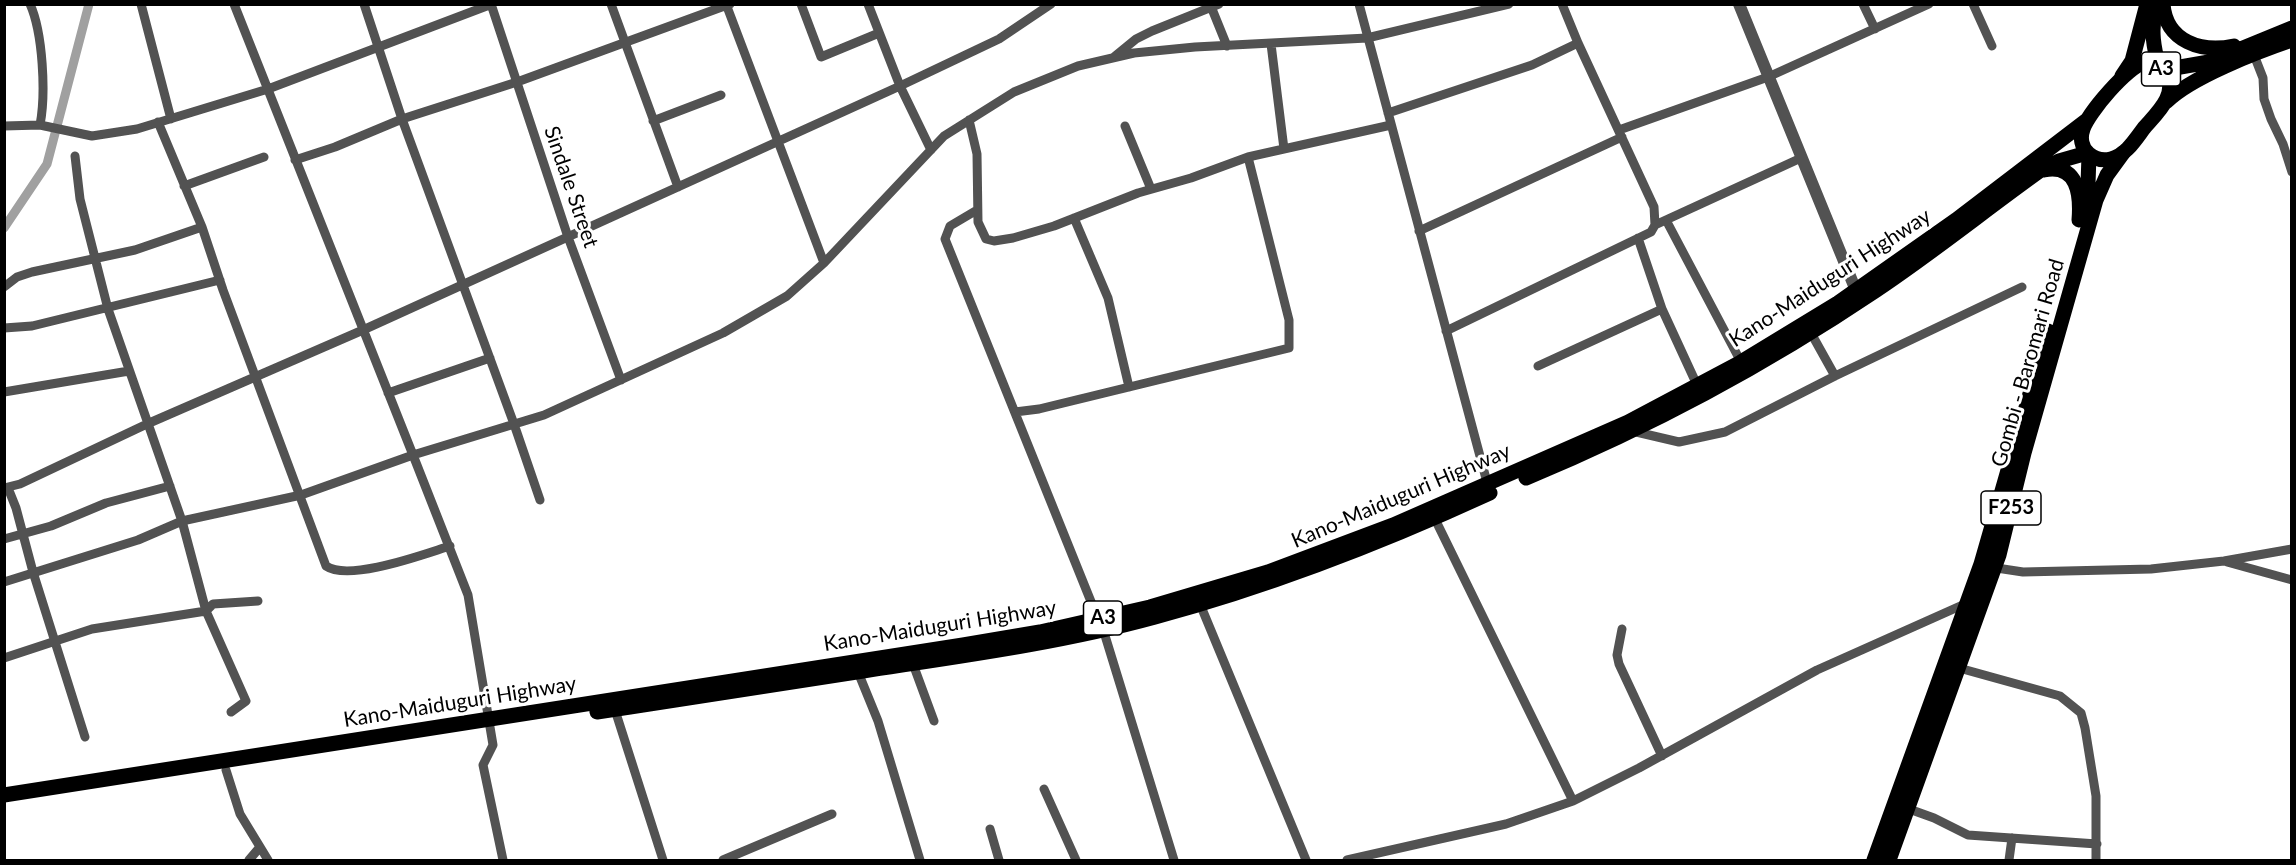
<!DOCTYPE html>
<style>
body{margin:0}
#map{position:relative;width:2296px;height:865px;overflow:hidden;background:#fff;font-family:Lato,sans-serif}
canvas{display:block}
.frame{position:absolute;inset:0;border:6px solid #000;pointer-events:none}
</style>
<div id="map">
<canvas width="2296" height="865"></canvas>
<div class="frame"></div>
</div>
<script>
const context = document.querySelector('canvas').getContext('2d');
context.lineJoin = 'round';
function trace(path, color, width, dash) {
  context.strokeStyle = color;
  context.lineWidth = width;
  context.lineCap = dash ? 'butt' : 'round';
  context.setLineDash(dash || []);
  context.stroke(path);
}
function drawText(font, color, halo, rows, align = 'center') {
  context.font = font + ' Lato,sans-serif';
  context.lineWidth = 6;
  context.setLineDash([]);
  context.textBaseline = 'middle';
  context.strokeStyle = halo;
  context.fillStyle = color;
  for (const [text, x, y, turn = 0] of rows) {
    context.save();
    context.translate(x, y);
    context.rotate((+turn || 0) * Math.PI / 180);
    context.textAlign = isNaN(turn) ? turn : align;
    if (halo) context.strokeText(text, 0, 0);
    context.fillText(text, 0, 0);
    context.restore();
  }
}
const canal = new Path2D(`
 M4 228 47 164 89 4`);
const minor = new Path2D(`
 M30 4C43 33 46 94 40 125
 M141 4 171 119
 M364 4 402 119 514 424 540 500
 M491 4 568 237 621 380
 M611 4 678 187
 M726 4 824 263
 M801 4 821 57 879 33
 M868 4 900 86 931 150
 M1210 4 1227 46
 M1359 4 1488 486
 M1562 4 1578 43 1654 207 1655 225
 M1863 4 1875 29
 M1973 4 1992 46
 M1271 44 1284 149
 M2254 55 2263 78 2264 99 2271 119 2283 144 2292 172
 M1114 57 1136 39 1152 31 1219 4
 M1388 113 1532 65 1578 43
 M969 120 977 154 978 222 986 239 994 241 1013 238 1054 226 1138 193 1191 178 1248 157 1391 125
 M653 121 721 95
 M158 122 202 227 223 290 326 566C349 582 424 554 450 546
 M4 126 40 125 92 136 137 129 268 89 492 4
 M1125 126 1151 189
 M1619 130 1768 77 1929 4
 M75 156 80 199 108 309 182 521 206 611 246 701 231 712
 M295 160 335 147 402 119 517 82 730 4
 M184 186 264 157
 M977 210 950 226 945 239 1098 619
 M1074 218 1108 298 1129 387
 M1666 220 1741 362
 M1419 231 1622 137
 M1638 238 1662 309 1697 385
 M4 287 17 277 32 272 135 250 202 227
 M4 328 32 326 220 280
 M1446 331 1651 232 1655 225 1801 158
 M1811 333 1835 376
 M1538 366 1662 309
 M4 392 129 371
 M388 393 490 358
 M1015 412 1039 409 1289 348V320L1248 157
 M1632 431 1679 442 1725 432 1835 376 2022 287
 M4 488 20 484 147 424 363 330 900 86 999 39 1051 4
 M8 488 16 508 33 572 85 737
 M1435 519 1573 801
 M4 539 51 526 106 503 170 486
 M2227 562 2292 580
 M1990 567 2023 572 2151 569 2224 561 2292 549
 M4 582 138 540 182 521 301 495 413 455 234 4
 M1200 604 1306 860
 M1103 629 1174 860
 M1622 629 1617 655 1619 664 1662 756
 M4 658 92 629 206 611 213 604 258 601
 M913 664 934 721
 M1959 668 2060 696 2081 713 2085 728 2096 796V860
 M858 672 878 721 920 860
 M615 710 663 860
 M226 770 240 814 268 860
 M1044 789 1076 860
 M1909 809 1934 818 1968 835 2097 844
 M990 829 999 860
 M249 860 260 847
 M503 860 483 765 493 745 468 595 413 455 544 415 723 333 787 296 824 263 944 136 1014 92 1078 66 1134 53 1195 47 1367 38 1509 4
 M723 860 832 814
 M1347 860 1506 824 1573 801 1639 768 1817 670 1967 603
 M2009 860 2012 838`);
const tertiary = new Path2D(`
 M1739 4 1859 298`);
const primary = new Path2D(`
 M2156 9C2150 30 2154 48 2159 68
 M2122 76 2132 61 2147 4
 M2082 212 2088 184 2089 155
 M1874 860 1981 564 2048 331
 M1889 860 1999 555 2024 453 2096 200 2107 175 2123 153`);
const trunk = new Path2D(`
 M2163 4C2166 42 2202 53 2234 46
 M2144 63C2152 64 2160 67 2165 73 2180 93 2156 114 2144 128 2135 140 2126 155 2111 159 2103 161 2095 159 2089 154 2081 148 2080 137 2083 129 2088 113 2128 66 2144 63Z
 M2163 70 2209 62 2292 28
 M2166 102C2191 77 2257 52 2292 40
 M2044 170C2078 163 2081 195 2079 220
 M1526 478C1649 427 1765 365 1875 291 1932 253 1985 210 2041 170L2059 161 2087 153
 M597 712C686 699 775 685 863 671 961 656 1060 643 1155 617 1271 586 1381 543 1490 493
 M4 795 963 645 1040 632 1150 607 1268 572 1393 525 1628 422 1741 362 1838 303 1956 220 2087 120`);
const shields = [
 [2161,69,39],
 [2011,508,60],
 [1103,618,39]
];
const shieldNames = [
 ["A3",2161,69],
 ["F253",2011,508],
 ["A3",1103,618]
];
const streetNames = [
 ["Sindale Street",571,187,71],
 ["Kano-Maiduguri Highway",1830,278,-33],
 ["Gombi - Baromari Road",2028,363,-74],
 ["Kano-Maiduguri Highway",1401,496,-23],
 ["Kano-Maiduguri Highway",940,626,-9],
 ["Kano-Maiduguri Highway",460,702,-9]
];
trace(canal, '#a0a0a0', 9);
trace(minor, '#525252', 9);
trace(tertiary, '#525252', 12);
trace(primary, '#000', 15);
trace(trunk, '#000', 15);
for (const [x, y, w] of shields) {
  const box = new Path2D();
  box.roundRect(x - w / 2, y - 17, w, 34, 4.5);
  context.fillStyle = '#fff';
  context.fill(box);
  trace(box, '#000', 1.5);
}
drawText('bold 20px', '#000', null, shieldNames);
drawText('21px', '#000', '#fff', streetNames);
</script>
